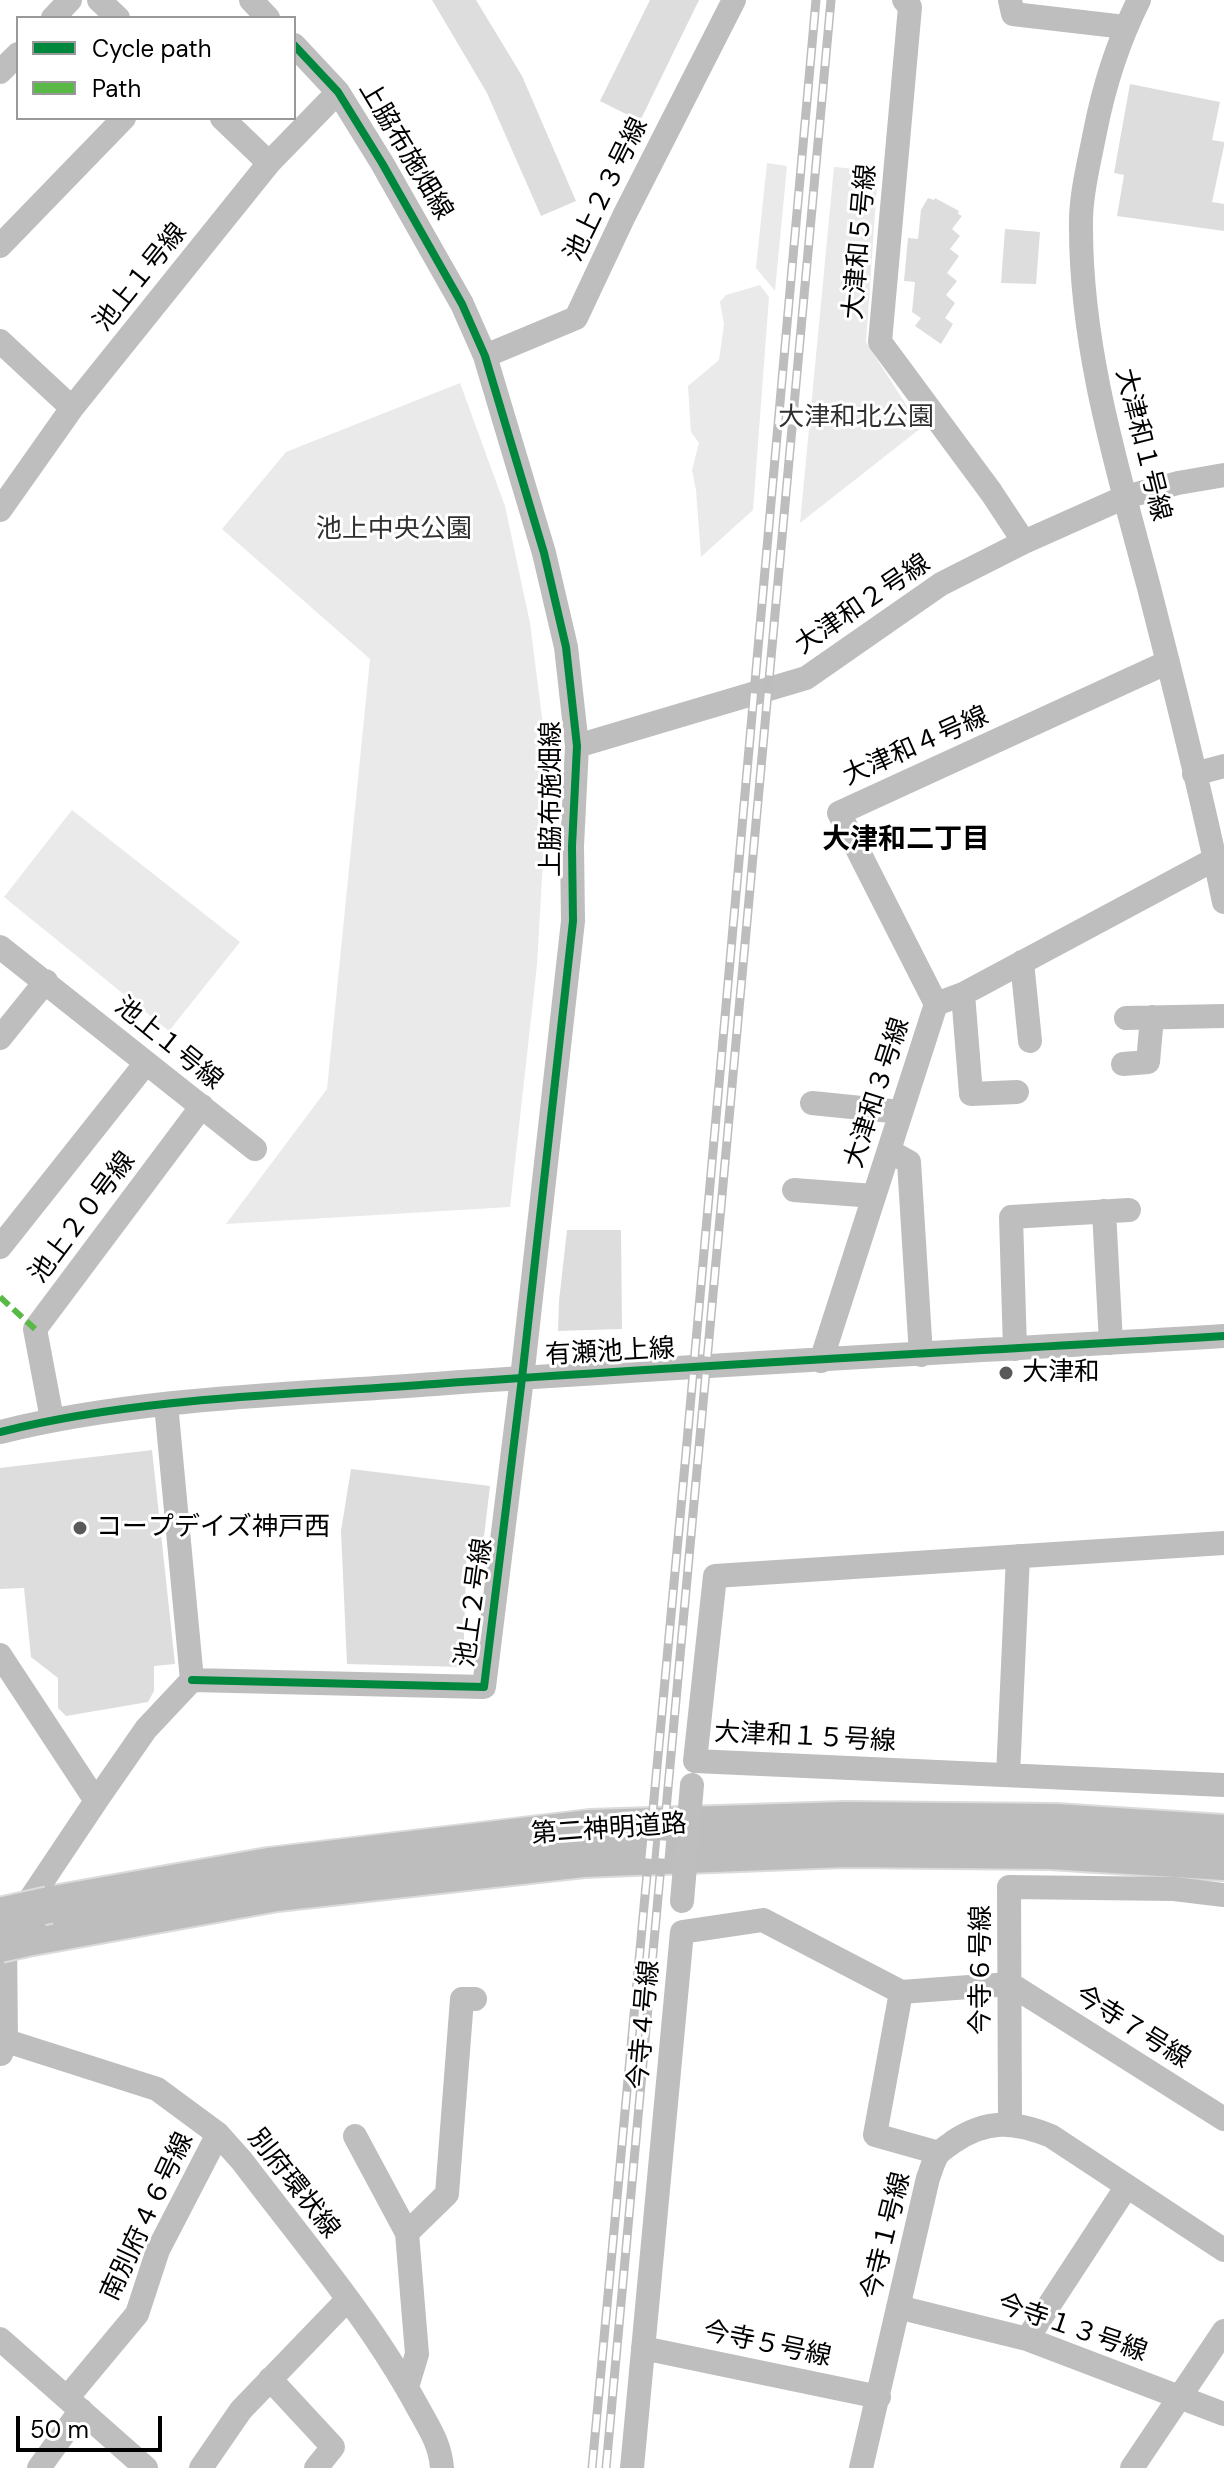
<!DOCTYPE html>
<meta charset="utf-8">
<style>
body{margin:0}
#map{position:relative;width:1224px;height:2468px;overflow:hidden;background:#fff;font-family:"DM Sans",sans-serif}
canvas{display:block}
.legend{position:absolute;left:16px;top:16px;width:280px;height:104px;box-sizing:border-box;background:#fff;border:2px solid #999;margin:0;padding:10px 14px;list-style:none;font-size:24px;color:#000}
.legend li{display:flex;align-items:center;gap:16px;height:40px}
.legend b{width:40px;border:2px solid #999}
.scale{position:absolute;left:16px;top:2416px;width:146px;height:36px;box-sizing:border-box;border:4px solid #000;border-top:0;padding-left:10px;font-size:24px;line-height:28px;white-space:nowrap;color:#000;-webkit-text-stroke:6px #fff;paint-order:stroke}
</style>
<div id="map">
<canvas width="1224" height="2468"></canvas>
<ul class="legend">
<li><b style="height:10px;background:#00873e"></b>Cycle path</li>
<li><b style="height:10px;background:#58b947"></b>Path</li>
</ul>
<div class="scale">50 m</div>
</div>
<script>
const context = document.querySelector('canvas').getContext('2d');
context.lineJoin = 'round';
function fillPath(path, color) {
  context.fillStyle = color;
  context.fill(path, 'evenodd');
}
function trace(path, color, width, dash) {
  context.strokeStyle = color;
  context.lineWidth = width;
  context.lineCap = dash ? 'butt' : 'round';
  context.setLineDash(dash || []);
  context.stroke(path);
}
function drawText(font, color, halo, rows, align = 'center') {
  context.font = font + ' "DM Sans","Noto Sans JP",sans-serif';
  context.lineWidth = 6;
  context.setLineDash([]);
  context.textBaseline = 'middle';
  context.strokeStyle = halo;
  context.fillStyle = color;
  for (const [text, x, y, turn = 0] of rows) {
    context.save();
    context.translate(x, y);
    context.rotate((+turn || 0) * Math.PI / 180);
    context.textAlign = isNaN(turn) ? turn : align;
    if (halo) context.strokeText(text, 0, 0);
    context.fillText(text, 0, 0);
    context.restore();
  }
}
const green = new Path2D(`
 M767 163 787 166 775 291 756 268Z
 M834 167 878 171 866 342 921 428 800 523Z
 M760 285 769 297 753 510 701 557 696 490 692 470 699 443 691 432 688 386 719 360 724 324 720 302 726 295Z
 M460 383 505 506 530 623 544 733 543 861 537 965 510 1207 226 1224 327 1089 370 659 222 529 286 452Z
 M72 810 240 942 169 1031 4 897Z`);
const building = new Path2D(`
 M432 0H476L522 76 576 201 541 216 487 93Z
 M650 0H699L640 121 600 101Z
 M1130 84 1220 102 1212 140 1224 142V146L1212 202 1224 204V231L1117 216 1124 175 1114 173Z
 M928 198 934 200 935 198 959 211 958 214 962 216 952 229 960 236 950 249 959 256 947 273 957 281 946 295 955 303 945 318 953 324 941 344 915 326 921 318 912 312 915 282 904 281 908 238 918 239 921 210Z
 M1005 229 1040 232 1036 284 1001 283Z
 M567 1230H621L622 1329 558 1331 559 1301Z
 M152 1450 175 1664 154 1666V1691L148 1702 66 1716 58 1708V1678L31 1657 24 1588 0 1589V1468Z
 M351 1469 490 1486 483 1545 467 1543 463 1667 347 1664 341 1531Z`);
const minor = new Path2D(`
 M99 0 118 18
 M251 0 268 18
 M904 0 910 7 880 342 991 492 1024 542
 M1010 0 1013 14 1125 27
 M1139 0C1118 42 1104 86 1095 132 1089 163 1080 197 1081 228 1081 350 1117 467 1148 584 1175 689 1202 796 1224 902
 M53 18 70 0
 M0 72 18 54
 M222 118 269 163
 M0 246 124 118
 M0 341 72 408
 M485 356 576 318 624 216 734 0
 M0 510 72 408 269 163 338 92
 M577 746 806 678 941 584 1024 542 1125 497 1178 483 1224 475
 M1194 774 1224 766
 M0 947 255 1149
 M1022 962 1030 1041
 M963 994 971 1094 1017 1092
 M936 1004 839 813 1168 662
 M1126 1018 1224 1016
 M0 1038 46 981
 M1123 1064 1148 1062 1152 1017
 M812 1103 901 1112
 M889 1151 909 1162 921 1355
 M794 1190 874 1196
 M1104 1211 1111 1343
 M0 1247 146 1063
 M1015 1349 1011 1217 1129 1210
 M821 1361 936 1004 963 994 1215 859
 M166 1404 192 1680
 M52 1419 35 1329 202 1106
 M0 1432C141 1397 290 1395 435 1384 698 1365 961 1352 1224 1336
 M1224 1543 715 1576 695 1761 1224 1785
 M0 1655 96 1801 146 1729 192 1680
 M192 1680 484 1687 522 1378 573 921 572 846 577 746 566 647 544 553 485 356 462 304 382 163 338 92 294 45
 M1008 1775 1018 1556
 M17 1919 96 1801
 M0 1930 5 1939 6 2042 1 2054
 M901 1992 875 2135 939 2153
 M0 2039 157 2089 218 2134 242 2161C302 2240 369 2318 417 2406 429 2428 440 2443 442 2468
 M1010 2124 1009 1887 1174 1889 1224 1895
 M355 2136 407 2233 417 2354 407 2387
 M407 2233 447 2194 462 1999H475
 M898 2307 1027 2339 1224 2414
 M0 2339 146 2468
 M1027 2339 1127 2186
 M643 2348 879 2397
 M270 2379 333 2447 316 2468
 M67 2398 137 2314 158 2250 218 2134
 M39 2468 81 2410
 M201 2468 241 2410 347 2300
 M632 2468 682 1932 763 1920 901 1992 1010 1984 1224 2119
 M861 2468 928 2178C931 2171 933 2161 938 2154 941 2150 948 2146 953 2142 987 2119 1014 2121 1051 2136L1224 2250
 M1132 2468 1224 2331`);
const highway = new Path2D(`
 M49 1905 269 1866 590 1828 845 1820 1056 1822 1224 1833
 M32 1937 276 1893 583 1859 844 1849 1051 1851 1224 1862`);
const rail = new Path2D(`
 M592 2468 685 1464 816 0
 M606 2468 831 0`);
const minorBridge = new Path2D(`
 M682 1901 692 1785`);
const highwayBridge = new Path2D(`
 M0 1916 49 1905
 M0 1944 32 1937`);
const quiet = new Path2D(`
 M0 1297 35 1329`);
const cycleway = new Path2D(`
 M0 1432C141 1397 290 1395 435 1384 698 1365 961 1352 1224 1336
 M192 1680 484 1687 522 1378 573 921 572 846 577 746 566 647 544 553 485 356 462 304 382 163 338 92 294 45`);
const markers = [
 [1006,1373,8,"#595959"],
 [80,1528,8,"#595959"]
];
const streetNames = [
 ["上脇布施畑線",405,151,59],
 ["池上２３号線",607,190,-64],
 ["大津和５号線",861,242,-85],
 ["池上１号線",141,278,-51],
 ["大津和１号線",1142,445,76],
 ["大津和２号線",863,605,-34],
 ["大津和４号線",916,747,-24],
 ["上脇布施畑線",552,799,-90],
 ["池上１号線",168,1044,39],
 ["大津和３号線",878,1093,-72],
 ["池上２０号線",83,1218,-53],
 ["有瀬池上線",610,1353,-3],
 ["池上２号線",475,1603,-82],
 ["大津和１５号線",805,1738,3],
 ["第二神明道路",609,1830,-4],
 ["今寺６号線",982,1970,-90],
 ["今寺４号線",645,2025,-85],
 ["今寺７号線",1132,2028,32],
 ["別府環状線",293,2184,52],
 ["南別府４６号線",148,2217,-65],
 ["今寺１号線",887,2236,-76],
 ["今寺１３号線",1072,2329,19],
 ["今寺５号線",767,2345,12]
];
const parkNames = [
 ["大津和北公園",856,418],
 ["池上中央公園",394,530]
];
const poiNames = [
 ["大津和",1022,1373],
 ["コープデイズ神戸西",96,1528]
];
const neighbourhoodNames = [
 ["大津和二丁目",906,841]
];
fillPath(green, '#eaeaea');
fillPath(building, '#ddd');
trace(highway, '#dbdbdb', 40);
trace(minor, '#bebebe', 24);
trace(highway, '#bdbdbd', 36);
trace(rail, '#bdbdbd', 9);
trace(rail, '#fff', 6, [18]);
trace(highwayBridge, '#dbdbdb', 40, []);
trace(minorBridge, '#bebebe', 24);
trace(highwayBridge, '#bdbdbd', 36);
trace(quiet, '#58b947', 6, [12, 6]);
trace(cycleway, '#00873e', 8);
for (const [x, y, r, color] of markers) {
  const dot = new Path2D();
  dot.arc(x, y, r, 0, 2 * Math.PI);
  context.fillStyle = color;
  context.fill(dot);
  trace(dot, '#fff', 3);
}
drawText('26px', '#000', '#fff', streetNames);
drawText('26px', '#303030', '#fff', parkNames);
drawText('26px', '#000', '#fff', poiNames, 'left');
drawText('bold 28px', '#000', '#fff', neighbourhoodNames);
</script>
